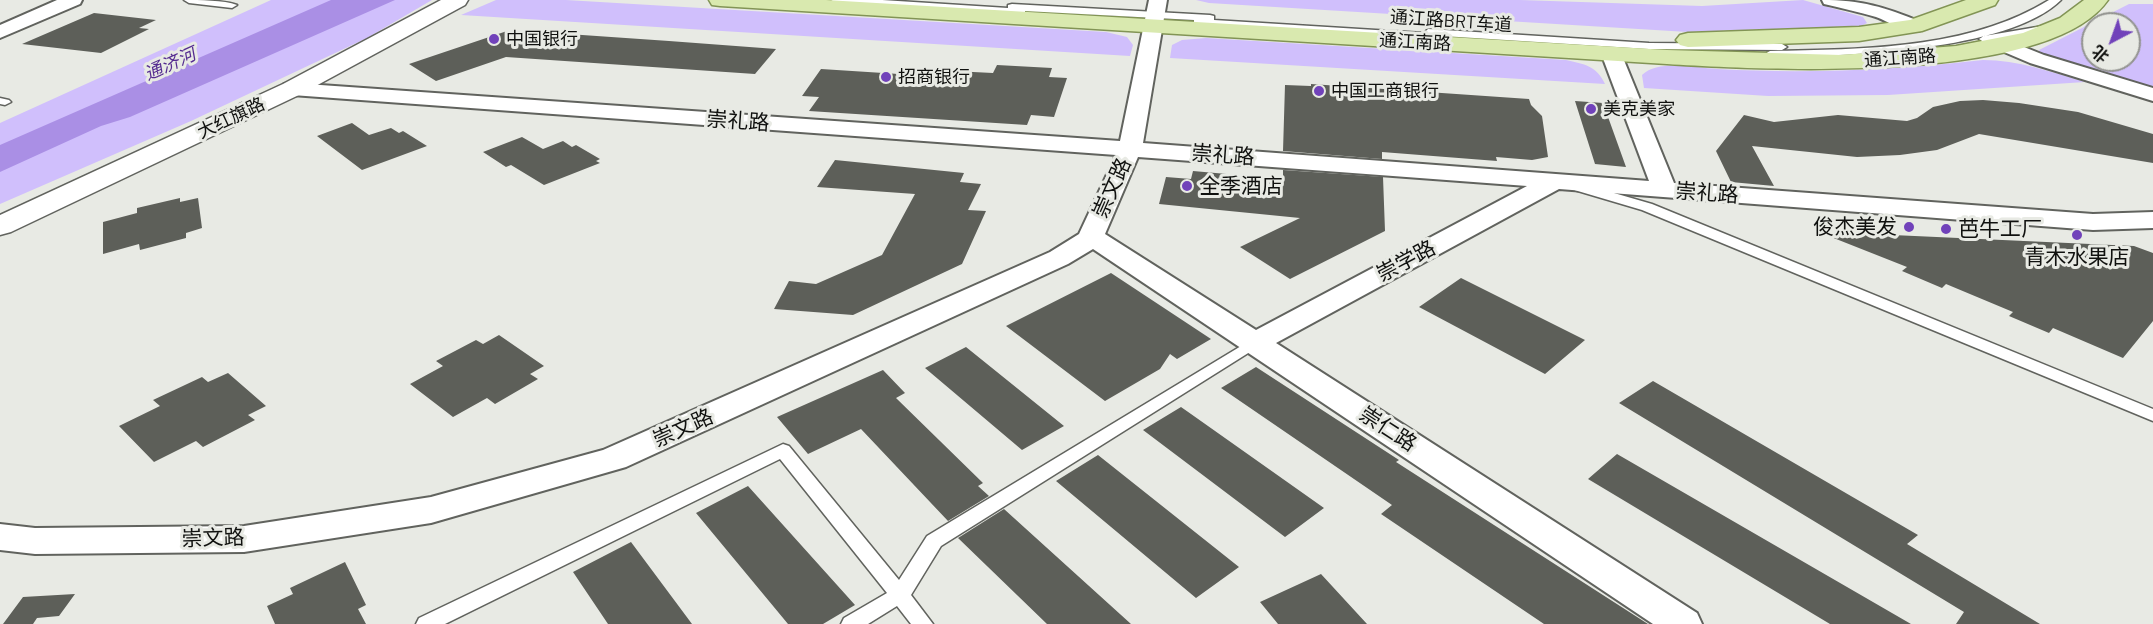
<!DOCTYPE html>
<meta charset="utf-8">
<style>
body{margin:0}
#map{position:relative;width:2153px;height:624px;overflow:hidden;background:#e8eae4;font-family:Barlow,"Noto Sans SC",sans-serif}
canvas{display:block}
.north{position:absolute;left:2081px;top:12px;width:60px;height:60px;box-sizing:border-box;background:#e8eae4;border:2px solid #92938f;border-radius:50%;rotate:221deg;font-size:16px;font-weight:700;line-height:24px;text-align:center;color:#10110f}
.north::after{content:'';display:block;margin:auto;width:21px;height:27px;background:#7142ba;clip-path:polygon(50% 0,100% 100%,50% 72%,0 100%)}
</style>
<div id="map">
<canvas width="2153" height="624"></canvas>
<div class="north">北</div>
</div>
<script>
const context = document.querySelector('canvas').getContext('2d');
context.lineJoin = 'round';
function fillPath(path, color) {
  context.fillStyle = color;
  context.fill(path, 'evenodd');
}
function trace(path, color, width, dash) {
  context.strokeStyle = color;
  context.lineWidth = width;
  context.lineCap = dash ? 'butt' : 'round';
  context.setLineDash(dash || []);
  context.stroke(path);
}
function drawText(font, color, halo, rows, align = 'center') {
  context.font = font + ' Barlow,"Noto Sans SC",sans-serif';
  context.lineWidth = 6;
  context.setLineDash([]);
  context.textBaseline = 'middle';
  context.strokeStyle = halo;
  context.fillStyle = color;
  for (const [text, x, y, turn = 0] of rows) {
    context.save();
    context.translate(x, y);
    context.rotate((+turn || 0) * Math.PI / 180);
    context.textAlign = isNaN(turn) ? turn : align;
    if (halo) context.strokeText(text, 0, 0);
    context.fillText(text, 0, 0);
    context.restore();
  }
}
const green = new Path2D(`
 M271 0H432L367 38 191 121 0 204V123Z
 M496 0H566L1106 32 1127 37 1133 45 1130 56 461 15Z
 M1196 0H1520L1702 6 1803 0 1863 17 1867 23 1861 26 1688 32 1209 3Z
 M2129 4H2153V88L2042 56 2039 50ZM2093 24H2129V60H2093Z
 M1206 38 1566 60C1584 64 1597 66 1605 84L1170 58 1172 45 1182 40Z
 M1983 60C2018 60 2051 72 2085 82L1888 95 1768 96 1644 88 1642 75C1659 59 1695 68 1717 69 1806 74 1895 70 1983 60Z`);
const water = new Path2D(`
 M331 0H395L130 117 101 126 0 172V145Z`);
const building = new Path2D(`
 M94 13 156 20 139 28 149 29 101 53 22 44Z
 M510 30 669 41 776 49 755 74 506 57 436 81 409 64Z
 M997 65 1052 68 1049 77 1067 78 1054 117 1031 115 1027 125 809 111 819 97 802 96 821 69 930 76 933 70 993 73Z
 M1311 84 1529 99 1531 105 1542 116 1548 157 1532 160 1496 157 1497 161 1382 152V159L1283 151 1285 85 1311 86Z
 M1983 100 2019 103 2078 112 2153 134V163L1979 134 1937 150 1900 155 1857 157 1752 146 1774 186 1731 182 1716 151 1744 115 1774 122 1838 115 1907 121 1917 118 1933 107 1960 101Z
 M1575 101 1603 103 1626 167 1595 164Z
 M352 123 369 135 391 128 399 133 403 131 427 146 362 170 317 136Z
 M522 137 543 149 563 141 572 147 576 145 600 159 596 161 600 163 544 185 511 165 506 167 483 152Z
 M835 160 964 173 960 182 981 184 968 210 986 211 962 264 853 315 774 309 789 281 816 284 882 255 915 194 817 187Z
 M1283 170 1383 177 1385 231 1290 279 1240 247 1300 218 1159 204 1166 177 1191 179 1193 171 1283 179Z
 M180 198V202L198 198 202 228 186 233V238L140 250 139 244 103 254V222L137 213V208Z
 M1827 232 2134 246 2153 253V321L2123 358 2053 328 2049 333 2009 316 2013 312 1946 284 1942 288 1902 271 1907 267 1826 235Z
 M1111 273 1211 339 1177 359 1170 354 1160 369 1105 401 1006 326Z
 M1461 278 1585 340 1545 374 1419 307Z
 M499 335 544 366 530 374 538 379 495 404 487 398 453 417 410 384 443 366 436 361 476 340 483 344Z
 M966 347 1064 426 1022 450 925 368Z
 M1256 367 1399 460 1396 462 1648 624H1544L1381 514 1392 505 1221 388Z
 M883 370 905 393 896 398 983 483 978 486 989 496 948 521 861 429 808 454 777 417Z
 M228 373 266 406 248 415 255 420 203 447 196 441 154 462 119 426 160 406 153 400 202 377 208 382Z
 M1653 381 1918 535 1907 544 2040 624H1956L1964 612 1619 403Z
 M1181 407 1191 414 1324 508 1285 537 1143 430Z
 M1617 454 1911 624H1830L1588 479Z
 M1098 455 1239 567 1196 598 1056 481Z
 M748 486 855 605 823 624H788L696 513Z
 M1004 509 1131 624H1047L958 538Z
 M631 542 692 624H608L573 572Z
 M345 562 366 605 358 609 366 624H275L267 606 293 594 290 588Z
 M1321 574 1367 624H1278L1260 602Z
 M75 594 59 616 37 618 33 624H3L23 597Z`);
const lane = new Path2D(`
 M184 0C199 0 224 0 237 5L232 8 189 3Z
 M831 0H882L1008 8V5L1012 4 1210 15 1214 16V20L1424 33 1428 29 1649 43 1782 44 1787 47 1782 50 1649 49 1443 36 1438 40 1198 25 1194 24V20L1025 11V14L1021 15 836 3Z
 M2049 0H2061C2008 52 1843 56 1770 57L1765 54 1770 51C1863 49 1968 50 2049 0Z
 M2043 26 2047 27V31L1984 42 1979 39 1984 36Z
 M0 98 9 100 11 102 5 105 0 104Z
 M1576 182 1652 204 2153 409V421L1642 210 1571 189 1570 186Z
 M1256 337 1264 342 1261 345 941 546 911 595 933 624H911L897 606 868 624H841L844 618 887 593 780 459 445 624H416L419 618 783 444 789 446 899 580 927 536Z`);
const street = new Path2D(`
 M57 0H82L80 4 0 38V25Z
 M1149 0H1167L1143 143 1649 181 1601 53 1604 49H1618L1621 53 1674 183 2093 214 2153 212V228L2093 230 1559 189 1276 343 1697 613 1702 624H1653L1093 249 1068 264 626 467 431 523 244 552 35 554 0 550V524L35 528 244 526 431 497 603 450 1050 252 1079 234 1116 155 292 95 284 94 281 89 284 84 292 83 1120 141ZM1138 157 1527 186 1256 330 1105 234Z
 M1822 0C1861 0 1885 7 1921 22L1924 26 1921 30C1905 34 1890 22 1876 17 1859 12 1841 8 1824 4Z
 M2004 39 2044 55 2153 88V101L2030 63 1997 49 1994 45 1997 41Z`);
const secondary = new Path2D(`
 M441 0H468L465 5 301 94 11 232 0 235V215L283 84Z`);
const primary = new Path2D(`
 M709 0H826L1667 50 1841 55 1956 46 2023 33 2060 18 2084 0H2108C2049 85 1763 70 1667 64L720 6 712 5Z
 M1966 0H1998L1995 5 1922 31 1859 41 1688 47 1680 45 1676 40 1680 35 1688 33 1859 27 1910 20Z`);
const markers = [
 [494,39,6,"#7142ba"],
 [886,77,6,"#7142ba"],
 [1319,91,6,"#7142ba"],
 [1591,109,6,"#7142ba"],
 [1187,186,6,"#7142ba"],
 [1909,227,6,"#7142ba"],
 [1946,229,6,"#7142ba"],
 [2077,235,6,"#7142ba"]
];
const farStreetnames = [
 ["通江路BRT车道",1451,21,4],
 ["通江南路",1415,42,3],
 ["通江南路",1900,58,-4],
 ["大红旗路",231,118,-25]
];
const farPoinames = [
 ["中国银行",506,39],
 ["招商银行",898,77],
 ["中国工商银行",1331,91],
 ["美克美家",1603,109]
];
const farWaternames = [
 ["通济河",170,64,-24]
];
const streetNames = [
 ["崇礼路",738,121,4],
 ["崇礼路",1223,155,4],
 ["崇文路",1112,188,-66],
 ["崇礼路",1707,193,4],
 ["崇学路",1406,261,-28],
 ["崇文路",683,428,-24],
 ["崇仁路",1388,429,33],
 ["崇文路",213,538,-2]
];
const poiNames = [
 ["全季酒店",1199,186],
 ["俊杰美发",1897,227,"right"],
 ["芭牛工厂",1958,229],
 ["青木水果店",2077,257,"center"]
];
fillPath(green, '#d0bffc');
fillPath(water, '#aa8fe5');
fillPath(building, '#5d5f59');
trace(lane, '#61635e', 3);
trace(street, '#61635e', 4);
trace(secondary, '#61635e', 3);
trace(primary, '#829455', 3);
fillPath(lane, '#fff');
fillPath(street, '#fff');
fillPath(secondary, '#fff');
fillPath(primary, '#d9e9af');
for (const [x, y, r, color] of markers) {
  const dot = new Path2D();
  dot.arc(x, y, r, 0, 2 * Math.PI);
  context.fillStyle = color;
  context.fill(dot);
  trace(dot, '#e8eae4', 2);
}
drawText('18px', '#10110f', '#e8eae4', farStreetnames);
drawText('18px', '#10110f', '#e8eae4', farPoinames, 'left');
drawText('italic 18px', '#552c90', '#e8eae4', farWaternames);
drawText('21px', '#10110f', '#e8eae4', streetNames);
drawText('21px', '#10110f', '#e8eae4', poiNames, 'left');
</script>
